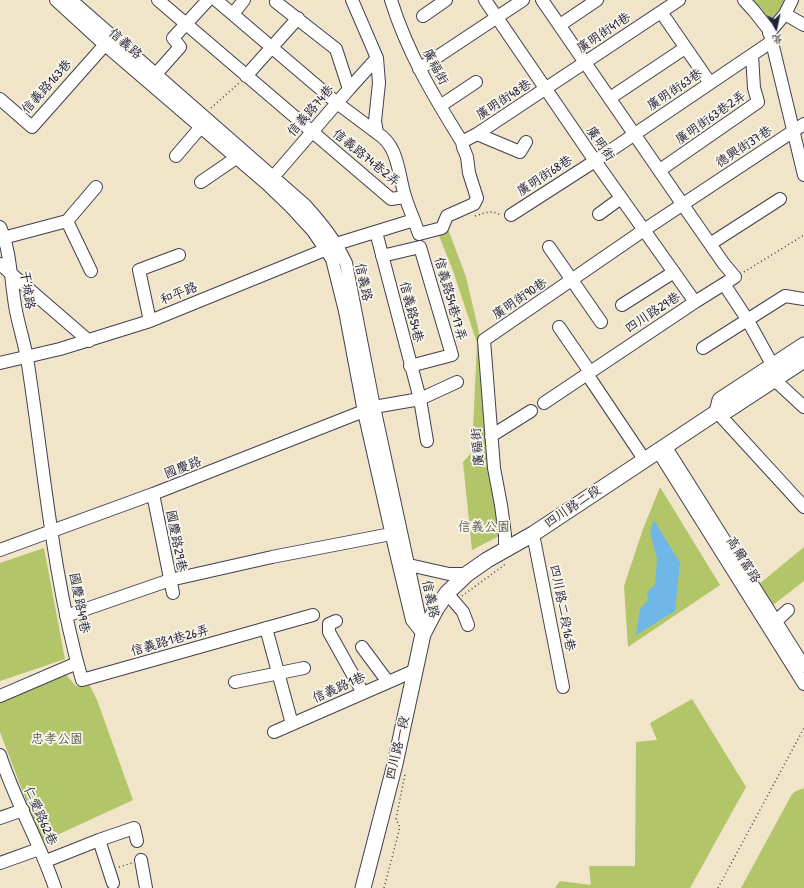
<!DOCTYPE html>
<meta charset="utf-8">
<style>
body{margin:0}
#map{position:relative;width:804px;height:888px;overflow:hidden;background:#f0e5c8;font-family:"Patrick Hand","LXGW WenKai TC",sans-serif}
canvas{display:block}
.north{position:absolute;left:756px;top:8px;width:40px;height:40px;-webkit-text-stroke:3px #fbf7ec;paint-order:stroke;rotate:171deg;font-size:11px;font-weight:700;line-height:16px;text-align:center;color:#22223b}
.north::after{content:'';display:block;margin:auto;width:14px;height:18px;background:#22223b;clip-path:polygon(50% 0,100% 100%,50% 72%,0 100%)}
</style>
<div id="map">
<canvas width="804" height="888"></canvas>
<div class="north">北</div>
</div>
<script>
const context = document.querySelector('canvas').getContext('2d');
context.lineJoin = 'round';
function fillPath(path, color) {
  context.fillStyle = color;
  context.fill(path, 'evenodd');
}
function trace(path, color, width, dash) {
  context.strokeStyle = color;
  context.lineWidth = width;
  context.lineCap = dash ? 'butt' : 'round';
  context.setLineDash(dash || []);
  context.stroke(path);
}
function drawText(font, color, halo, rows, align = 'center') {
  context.font = font + ' "Patrick Hand","LXGW WenKai TC",sans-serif';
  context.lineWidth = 3.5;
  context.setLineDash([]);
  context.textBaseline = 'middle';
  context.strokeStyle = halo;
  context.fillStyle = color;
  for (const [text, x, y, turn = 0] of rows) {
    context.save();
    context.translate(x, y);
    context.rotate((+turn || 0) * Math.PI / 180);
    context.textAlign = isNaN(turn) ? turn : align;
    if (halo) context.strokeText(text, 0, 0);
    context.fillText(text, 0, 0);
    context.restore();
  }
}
const green = new Path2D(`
 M744 0H791L769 30Z
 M448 229 466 277 479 332 483 402 499 536 472 550 463 462 472 452 477 343 452 268 437 231Z
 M660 487 720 585 628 647 624 586 643 529Z
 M804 547V581L773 605 758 585Z
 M44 548 65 659 0 681V563Z
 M59 667 76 686 88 682 97 700 133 800 42 842 0 732V691Z
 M692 699 746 787 690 888H555L560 881 591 885 589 866H635L636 742 657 740 650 723Z
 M804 788V888H741L792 794 796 791Z`);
const water = new Path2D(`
 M654 520 680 563 675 611 636 635 640 609 648 600 647 592 655 585 657 559 650 532Z`);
const path = new Path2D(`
 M211 108 239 83
 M475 216C485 213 493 209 501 216
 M744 272 804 235
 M462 596 507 563
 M119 867 132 863
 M384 888 400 827 396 819 405 774
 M718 888 804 728`);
const minor = new Path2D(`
 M56 0 104 44 267 184 291 207 313 231 332 259 345 311 364 412 395 549 412 620 423 634
 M71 0 305 205C322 224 335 240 346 263L374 407 420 620
 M158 0 391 199 405 197
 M216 0 337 103 377 133
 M277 0 276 2 336 49 349 89
 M352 0 377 58 379 83 375 121 377 133C399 146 398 174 405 196 409 209 415 222 419 234L442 228 447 216 474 204 477 198 469 173 467 157 463 147 462 142C434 97 407 52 391 0
 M485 0 595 161 695 302
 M542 0 683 205 724 264 735 277 695 302 544 403
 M744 0 754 11 769 30 804 175
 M661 12 710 83
 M233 14 244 0
 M785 14 804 25
 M423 16 446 0
 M560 25 597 0
 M769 33 785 14 792 0
 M419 69 523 0
 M156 74 180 47 173 38 208 0
 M246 76 298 18
 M610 98 685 48
 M0 99 32 127 110 39
 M440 106 476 82
 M477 134 520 152 526 142
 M462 142 477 134 679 0
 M176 156 200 128
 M660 170 758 102 754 88 752 55
 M201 182 236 158
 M268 183 349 89 377 58
 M599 214 621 198
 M511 215 595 161 771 42
 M67 221 91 271
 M0 227C11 251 11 285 16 311 19 326 24 342 27 358 44 465 52 575 82 680L313 615
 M376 232 420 399 427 441
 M3 238 67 221 96 187
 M710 244 780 199
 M549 247 601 322
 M382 256 420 247 452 355 410 366
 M0 264 89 341
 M724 284 747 319 773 366 778 383 804 407
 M622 305 674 272
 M150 321 139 270 179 255
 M559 327 590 372
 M703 348 785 296 804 299
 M0 363 60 349 150 321 327 249 336 244 414 220
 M587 374 644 459
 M717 412 804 507
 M491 436 531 411
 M665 446 804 666
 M658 451 804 684
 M153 494 173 593
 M533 534 563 687
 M0 550 153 494 374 407 420 399 457 382
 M505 550V535L501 505 494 468 484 340 644 230 804 124
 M404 561 409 565 449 574H467
 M447 593 463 612 468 625
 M66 616 170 580 272 557 391 534
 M336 621 329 624V632L363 693
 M776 621 788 610
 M266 628 292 724
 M362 647 388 682
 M235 682 304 668
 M0 696 77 663
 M274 732 416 670
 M0 755C15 801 40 843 55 888
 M0 818 23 810
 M99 840 134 828 137 841
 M141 860 146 888
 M46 861 99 840 113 883
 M0 863 39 849`);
const major = new Path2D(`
 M717 412 720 400 804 345
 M363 888 395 764 423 634 436 609 447 593 467 574 487 560 533 534 717 412 728 410 804 360`);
const streetNames = [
 ["廣明街41巷",604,33,-34],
 ["信義路",125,44,41],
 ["廣福街",435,67,62],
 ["信義路163巷",47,87,-48],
 ["廣明街63巷",675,90,-34],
 ["廣明街48巷",504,100,-33],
 ["信義路74巷",311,111,-49],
 ["廣明街63巷2弄",711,118,-35],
 ["廣明街",600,144,55],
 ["德興街37巷",744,147,-33],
 ["信義路74巷2弄",366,158,39],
 ["廣明街68巷",545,176,-33],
 ["信義路",363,282,78],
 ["干城路",27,290,81],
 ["和平路",179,294,-22],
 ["信義路54巷17弄",450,299,74],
 ["廣明街90巷",520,299,-34],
 ["信義路54巷",411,312,76],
 ["四川路29巷",653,313,-33],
 ["廣福街",478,447,-95],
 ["國慶路",183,468,-21],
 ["四川路二段",573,507,-34],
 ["國慶路29巷",176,541,79],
 ["高爾富路",743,560,58],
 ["信義路",430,599,78],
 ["國慶路49巷",79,603,79],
 ["四川路二段16巷",562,608,79],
 ["信義路1巷26弄",170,641,-16],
 ["信義路1巷",339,688,-24],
 ["四川路一段",398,748,-77],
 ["仁愛路62巷",40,816,66]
];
const parkNames = [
 ["信義公園",484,528],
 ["忠孝公園",57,740]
];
fillPath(green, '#b3c569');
fillPath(water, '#6eb7e6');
trace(minor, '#413f50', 14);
trace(major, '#413f50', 17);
trace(path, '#413f50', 1.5, [1, 3]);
trace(minor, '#fff', 12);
trace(major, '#fff', 15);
drawText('13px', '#22223b', '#fbf7ec', streetNames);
drawText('13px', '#555b4b', '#fbf7ec', parkNames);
</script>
